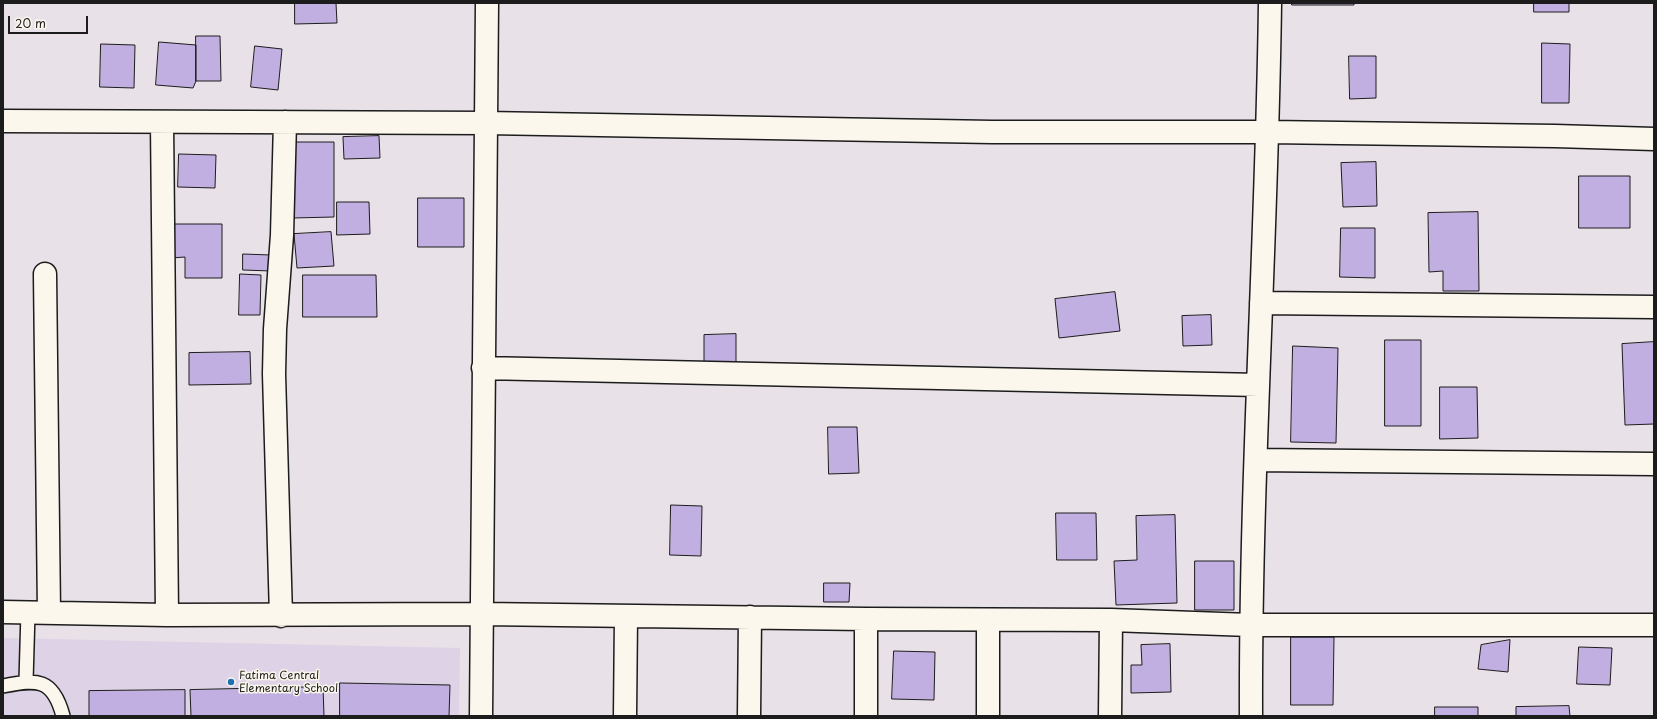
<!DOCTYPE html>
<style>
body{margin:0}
#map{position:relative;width:1657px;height:719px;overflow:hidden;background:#e9e1e8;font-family:"Playpen Sans",sans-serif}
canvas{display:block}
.frame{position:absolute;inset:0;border:4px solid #1c1c1c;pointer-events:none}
.scale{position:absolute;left:8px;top:16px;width:80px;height:18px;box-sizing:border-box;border:2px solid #1c1c1c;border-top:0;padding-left:5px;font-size:12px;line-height:14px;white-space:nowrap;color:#1c1c1c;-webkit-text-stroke:3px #fbf7ec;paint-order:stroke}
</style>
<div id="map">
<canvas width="1657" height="719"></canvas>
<div class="frame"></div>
<div class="scale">20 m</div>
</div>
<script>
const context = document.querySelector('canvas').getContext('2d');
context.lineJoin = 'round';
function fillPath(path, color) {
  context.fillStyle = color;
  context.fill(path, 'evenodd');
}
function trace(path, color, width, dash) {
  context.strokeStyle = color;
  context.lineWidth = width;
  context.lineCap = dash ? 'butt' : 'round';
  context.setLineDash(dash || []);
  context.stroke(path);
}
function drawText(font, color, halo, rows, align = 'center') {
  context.font = font + ' "Playpen Sans",sans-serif';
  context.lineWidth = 3;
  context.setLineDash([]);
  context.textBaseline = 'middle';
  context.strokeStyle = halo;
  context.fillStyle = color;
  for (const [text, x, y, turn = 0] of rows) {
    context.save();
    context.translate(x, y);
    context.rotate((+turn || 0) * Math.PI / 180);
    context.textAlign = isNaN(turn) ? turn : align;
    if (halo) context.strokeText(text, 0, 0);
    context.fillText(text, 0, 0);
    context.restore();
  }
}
const built = new Path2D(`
 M3 638 460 648 459 716H3Z`);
const building = new Path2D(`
 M295 3H336L337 23 295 24Z
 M1292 3H1354V5H1292Z
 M1534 3H1569V12H1534Z
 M196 36H220L221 81H196Z
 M159 42 196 45V81L193 88 156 85Z
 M1542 43 1570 44 1569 103H1542Z
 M101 44 135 45 134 88 100 87Z
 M255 46 282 49 278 90 251 87Z
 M1349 56H1376V98L1350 99Z
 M379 136 380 158 344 159 343 137Z
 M293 142H334V217L293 218Z
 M179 154 216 155 215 188 178 187Z
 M1376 162 1377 206 1343 207 1341 163Z
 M1579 176H1630V228H1579Z
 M418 198H464V247H418Z
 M337 202H369L370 234 337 235Z
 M1478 212 1479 291H1443V271L1429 272 1428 213Z
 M172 224H222V278H185V257L171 258Z
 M1341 228H1375V278L1340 277Z
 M331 232 334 266 297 268 294 234Z
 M243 254 271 255V271L243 270Z
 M240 274 261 275 260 315H239Z
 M303 275H376L377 317H303Z
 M1115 292 1120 331 1059 338 1055 299Z
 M1211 315 1212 345 1183 346 1182 316Z
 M736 334V363L704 362V335Z
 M1385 340H1421V426H1385Z
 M1654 342V424L1625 425 1622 344Z
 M1293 346 1338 348 1336 443 1291 442Z
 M250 352 251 384 189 385V353Z
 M1440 387H1477L1478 438 1440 439Z
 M828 427H857L859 473 829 474Z
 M671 505 702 506 701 556 670 555Z
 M1056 513H1096L1097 560H1057Z
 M1175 515 1177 603 1116 605 1114 561 1137 560 1136 516Z
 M1195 561H1234V610H1195Z
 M824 583H850L849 602H824Z
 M1291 637H1334L1333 705H1291Z
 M1510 640 1508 672 1478 669 1481 645Z
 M1170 644 1171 692 1131 693V665H1142L1141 645Z
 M1579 647 1612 648 1610 685 1577 684Z
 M894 651 935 652 934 700 892 699Z
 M340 683 450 685 449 716H340Z
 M323 687 324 716H191L190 690Z
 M185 690V716H89V691Z
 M1569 706 1570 716H1516V707Z
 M1435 707H1478V716H1435Z`);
const service = new Path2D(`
 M26 681 28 612
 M3 686C37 679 53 678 63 716`);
const minor = new Path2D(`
 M3 121 487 123 992 132H1269L1555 136 1654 139
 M162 123 167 615
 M45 274 49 613
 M1261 303 1654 307
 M483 368 1258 385
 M1256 460 1654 464
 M3 612 167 615 483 614 866 619 1111 620 1250 625H1654
 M281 616 274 374 275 329 282 235 285 122
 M481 716 487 3
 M625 716 626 616
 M749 716 750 617
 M866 716V619
 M988 716V620
 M1110 716 1111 620
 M1251 716C1250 478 1267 241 1270 3`);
const markers = [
 [231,682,4,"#1f6fb2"]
];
const poiNames = [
 ["Fatima Central",239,676],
 ["Elementary School",239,689]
];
fillPath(built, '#ddd2e6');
fillPath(building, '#c0afe0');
trace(building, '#1c1c1c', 1);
trace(service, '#1c1c1c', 16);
trace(minor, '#1c1c1c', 25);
trace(service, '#fbf7ec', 13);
trace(minor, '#fbf7ec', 22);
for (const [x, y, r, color] of markers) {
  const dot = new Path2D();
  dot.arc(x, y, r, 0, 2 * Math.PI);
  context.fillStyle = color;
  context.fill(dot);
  trace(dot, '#fbf7ec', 1.5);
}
drawText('11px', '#1c1c1c', '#fbf7ec', poiNames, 'left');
</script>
